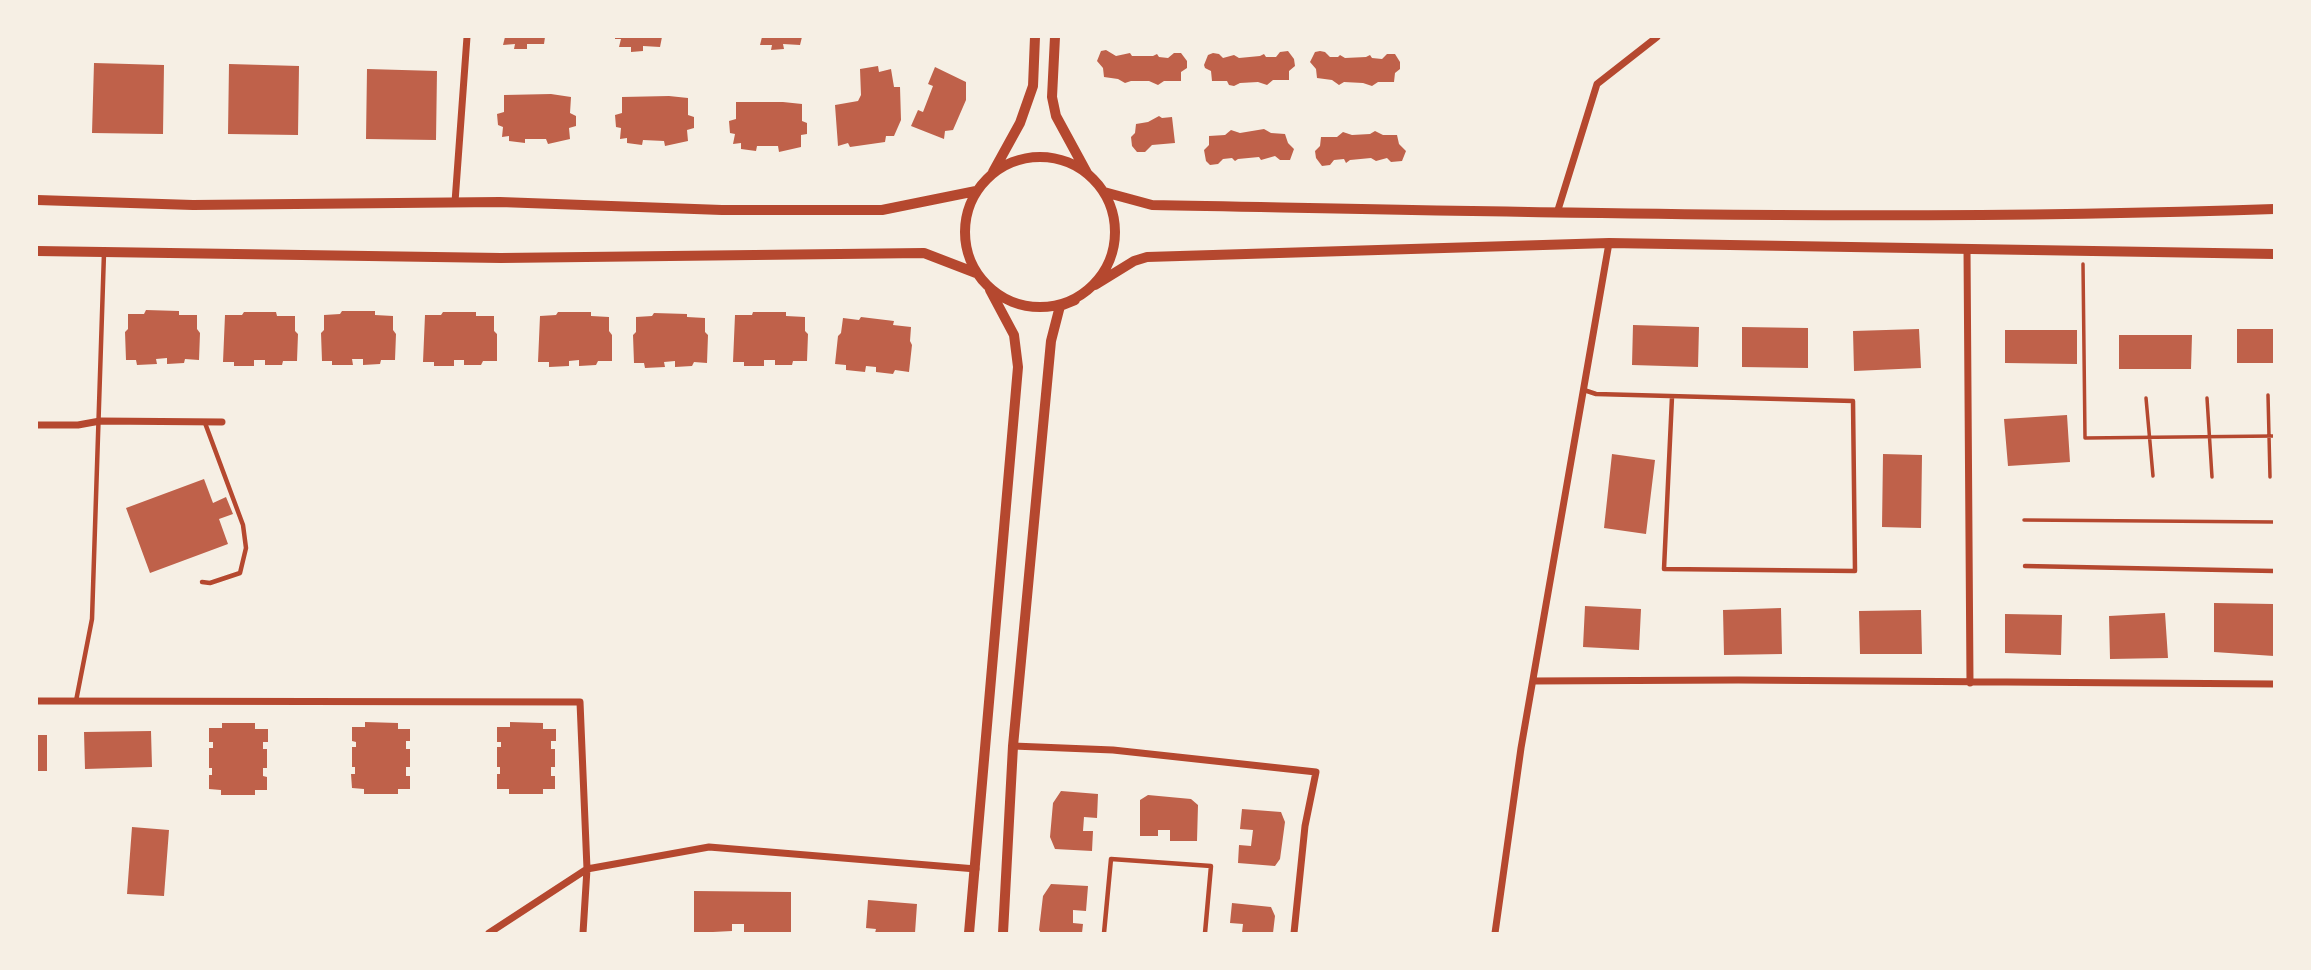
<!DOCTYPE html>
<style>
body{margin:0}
#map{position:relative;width:2311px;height:970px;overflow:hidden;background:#f6efe4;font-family:Figtree,sans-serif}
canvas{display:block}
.frame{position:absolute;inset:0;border:38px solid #f6efe4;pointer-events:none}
</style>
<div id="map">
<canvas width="2311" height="970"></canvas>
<div class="frame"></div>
</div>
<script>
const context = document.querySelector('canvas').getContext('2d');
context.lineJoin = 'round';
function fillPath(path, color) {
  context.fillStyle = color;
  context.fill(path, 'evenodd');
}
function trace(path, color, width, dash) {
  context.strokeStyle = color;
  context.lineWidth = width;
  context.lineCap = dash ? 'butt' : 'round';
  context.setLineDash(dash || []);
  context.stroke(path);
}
const building = new Path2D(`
 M505 37H545L544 44H527V49H514L515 44 503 45Z
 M615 37H662L660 47 643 46V51L631 52V47H619L621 39H615Z
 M762 37H802L800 45 783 44 784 49 771 50 772 45H760Z
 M1106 50 1116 56 1130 53 1132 56H1153L1157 54 1159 57 1168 58 1174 53H1181L1187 61V68L1181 72V81H1164L1158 85 1149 81H1131L1125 83 1118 79 1104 77 1103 68 1097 61 1101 51Z
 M1288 51 1294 59 1295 66 1289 71V80H1273L1267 85 1258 82 1240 83 1234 86 1229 85 1227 81H1212L1211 71 1205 68 1204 65 1208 55 1213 53 1219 54 1223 58 1234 55 1239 58 1260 56 1264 54 1266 57H1276L1280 52Z
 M1320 51 1325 52 1330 57H1338L1340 55 1345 58 1366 57 1370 55 1372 58 1382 59 1387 54H1395L1400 62V69L1395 73 1394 82H1378L1372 86 1363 83 1344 82 1339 85 1332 80 1317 78 1316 69 1310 62 1315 52Z
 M94 63 164 65 163 134 92 133Z
 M229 64 299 66 298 135 228 134Z
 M878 66 879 72 891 69 894 87H900L901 120 894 136H886L885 142 850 147 848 143 838 146 835 105 858 101 861 95 860 69Z
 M935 67 966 82V100L953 130 945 131 944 139 911 126 918 110 923 112 933 86 928 84Z
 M367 69 437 71 436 140 366 139Z
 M551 94 571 97 570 113 576 116V126L569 128 570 139 548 144 546 139H525V143L509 141V136L502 137 503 127 498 125 497 114 504 112V95Z
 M669 96 688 98V115L694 117V128L687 130 688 141 665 146 664 141 643 140 642 145 627 143V138L620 139 621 128 616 127 615 115 622 113V97Z
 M736 102H783L802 104V121L807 123V134L801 135V147L779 152 778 146H757L756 151 741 149V143L733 144 735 134 730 133 729 121 736 119Z
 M1159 116 1162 118 1172 117 1175 143 1152 145 1145 152H1137L1132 146 1131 137 1135 133 1136 124 1148 122Z
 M1264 129 1271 133 1285 134 1288 143 1294 149 1290 160H1280L1275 156 1261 160 1259 157 1238 159 1235 161 1232 158 1223 159 1218 164 1210 165 1206 161 1204 150 1209 145V136L1225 135 1231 130 1240 133Z
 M1375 131 1383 135H1397L1399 144 1406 151 1402 161 1391 162 1387 158 1376 161 1371 158 1350 160 1346 163 1344 159 1334 160 1330 165 1322 166 1316 158 1315 151 1320 146 1321 137H1337L1343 132 1352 135 1370 134Z
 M146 310 179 311V315H197V329L200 333 199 360 185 359 184 363 167 364V358L156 359 157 364 137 365 136 360H126L125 332 128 329V314H144Z
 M342 311H375V315L393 316V330L396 334 395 360H381L380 364 363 365V359H352L353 365H332V361H322L321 333 324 330V315L340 314Z
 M244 312H276L277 316H295V331L298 334 297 361H283L282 365H265V360H254V366H234V362H223L225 315H242Z
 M443 312H476V316H494V331L497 334V361H483L481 365H464V360H454V366H434V362H423L425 315H441Z
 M558 312H591V316L609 317V331L612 335V361H598L596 365 579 366V360L569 361V366L549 367V362H538L540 316 556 315Z
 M753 312H786V316L805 317V331L808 334 807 361H793L792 365H775V360H764V366H744V362H733L735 315H752Z
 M654 313 687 314V317L705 318V332L708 335 707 363 694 362 692 366 675 367V361L664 362 665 367 645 368 644 363H634L633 335 636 332V317L652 316Z
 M861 317 894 321 893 325 911 327 910 341 912 345 909 372 895 370 893 374 876 372V367L866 366 865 372 846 370V365L835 364 838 336 841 333 843 318 859 320Z
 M1633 325 1699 327 1698 367 1632 365Z
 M1742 327 1808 328V368L1742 367Z
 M1919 329 1921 368 1854 371 1853 331Z
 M2237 329H2274V363H2237Z
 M2005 330H2077V364L2005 363Z
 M2119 335H2192L2191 369H2119Z
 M2067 415 2070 462 2008 466 2004 419Z
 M1612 454 1655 460 1646 534 1604 528Z
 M1883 454 1922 455 1921 528 1882 527Z
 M204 479 213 503 226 497 233 514 219 519 228 544 150 573 126 508Z
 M2214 603 2273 604 2274 656 2214 652Z
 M1585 606 1641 609 1639 650 1583 647Z
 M1781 608 1782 654 1724 655 1723 610Z
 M1921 610 1922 654H1860L1859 611Z
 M2165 613 2168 658 2110 659 2109 616Z
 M2005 614 2062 615 2061 655 2005 653Z
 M365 722 398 723V729H410V741H406V749H410V767H406V776H410V789H398V794H364V789L352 788 351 774H355V767H352V747H356V742L352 741V727H365Z
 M510 722 543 723V729H556V741H551V749H555V767H551V776H555V789H543V794H509V789H497V774H500V767H497V747H501V742H497V727H510Z
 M222 723H255V729H268V742H263V749H267V768H263V776L267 777V790H255V795H221V790L209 789V775H212V768H209V748H213V742H209V728H222Z
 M151 731 152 767 85 769 84 732Z
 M37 735H47V771H37Z
 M1061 791 1098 794 1097 818 1084 817 1083 831H1093L1092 851 1055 849 1050 837 1053 803Z
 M1148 795 1191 799 1198 805 1197 841H1170V830H1158V836H1140V800Z
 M1242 809 1281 812 1285 822 1280 859 1275 866 1238 863 1239 845 1251 846 1253 830 1240 829Z
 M132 827 169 830 164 896 127 894Z
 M1051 884 1088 886 1086 911 1073 910V923L1083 924 1082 933H1041L1039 930 1043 896Z
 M694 891 791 892V933H744V924H732V931L694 933Z
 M868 900 917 904 915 933H875L876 929 866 928Z
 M1232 903 1271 907 1275 916 1273 933H1242L1243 924 1230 923Z`);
const path = new Path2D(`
 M2083 264 2085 438 2274 436
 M2268 395 2270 477
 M2146 398 2153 476
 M2207 398 2212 477
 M2024 520 2274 522`);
const service = new Path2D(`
 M1584 390 1596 394 1853 401 1855 571 1664 569 1672 397
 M2025 566 2274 571
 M202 582 210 583 240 573 246 548 243 525 205 423
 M76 701 92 619 104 253
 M1104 933 1111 859 1211 866 1205 933`);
const minor = new Path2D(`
 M455 202 467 37
 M1557 213 1597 84 1657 37
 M1967 249 1970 683
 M37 425H78L100 421 222 422
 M1533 681 1738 680 2274 684
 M37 701 580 702 587 869 583 933
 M1013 746 1113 750 1316 772 1305 826 1294 933
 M489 933 587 869 709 847 976 869
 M1495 933 1521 748 1609 243`);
const secondary = new Path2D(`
 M1055 37 1052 97 1056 116 1087 173
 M965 232a75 75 0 1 1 150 0a75 75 0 1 1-150 0Z
 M993 172 1020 123 1033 86 1035 37
 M1104 192 1152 205C1526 212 1900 222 2274 209
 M37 200 193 205 500 202 722 210H882L976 191
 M37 251 501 258 924 253 976 273
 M1095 285 1134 261 1147 257 1609 243 2274 254
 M969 933 1018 367 1014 335 990 290
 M1003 933 1013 746 1051 341 1060 306 1075 300`);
fillPath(building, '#bf614a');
trace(path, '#b5482f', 3.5);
trace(service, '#b5482f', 4.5);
trace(minor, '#b5482f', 7);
trace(secondary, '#b5482f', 10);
</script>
